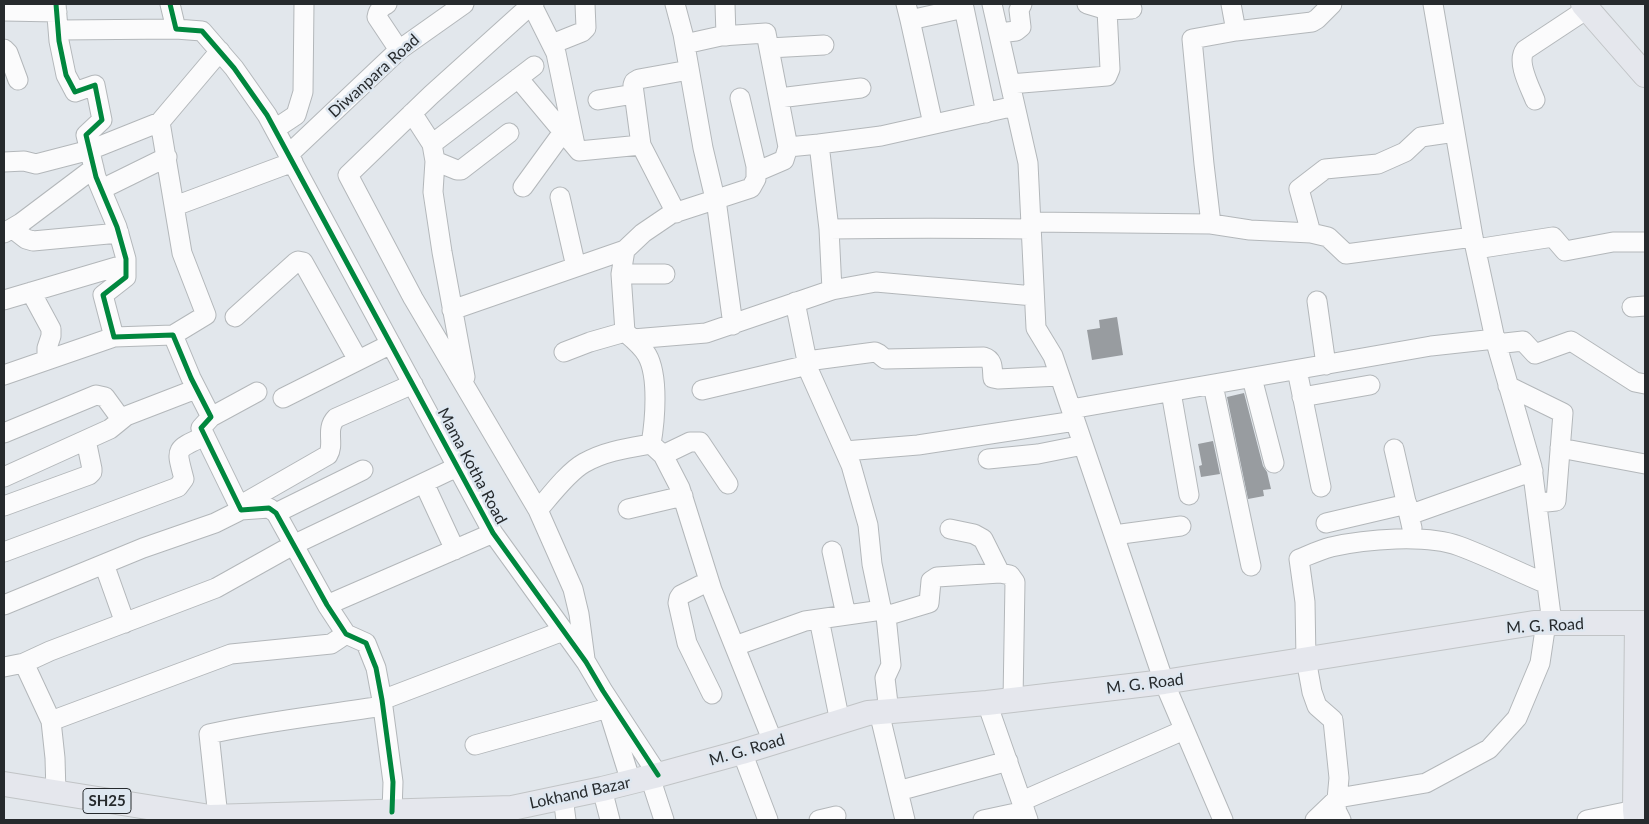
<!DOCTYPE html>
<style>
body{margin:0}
#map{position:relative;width:1649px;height:824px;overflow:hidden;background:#e2e7ec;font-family:Lato,sans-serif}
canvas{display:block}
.frame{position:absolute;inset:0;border:5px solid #262a2d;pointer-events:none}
</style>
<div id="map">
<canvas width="1649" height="824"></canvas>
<div class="frame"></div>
</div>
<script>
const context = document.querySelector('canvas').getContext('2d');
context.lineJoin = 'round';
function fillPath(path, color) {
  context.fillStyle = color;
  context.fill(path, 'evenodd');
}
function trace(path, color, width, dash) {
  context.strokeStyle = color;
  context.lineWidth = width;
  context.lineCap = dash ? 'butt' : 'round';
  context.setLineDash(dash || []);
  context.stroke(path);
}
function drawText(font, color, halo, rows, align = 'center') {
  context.font = font + ' Lato,sans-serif';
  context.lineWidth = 5;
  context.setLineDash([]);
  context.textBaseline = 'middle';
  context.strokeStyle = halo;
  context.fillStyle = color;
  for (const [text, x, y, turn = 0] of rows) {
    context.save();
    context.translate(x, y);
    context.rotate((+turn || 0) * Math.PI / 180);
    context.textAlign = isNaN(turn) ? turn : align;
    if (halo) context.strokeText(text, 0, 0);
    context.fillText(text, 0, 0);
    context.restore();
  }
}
const building = new Path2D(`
 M1117 317 1123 355 1092 360 1087 330 1100 328 1099 320Z
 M1244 393 1263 466 1267 472 1271 489 1263 490 1264 496 1248 499 1227 397Z
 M1213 441 1220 474 1201 477 1199 466 1202 465 1198 444Z`);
const minor = new Path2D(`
 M56 4 59 41 66 75 75 92 95 85 102 120 86 135 96 177 117 227 126 259V277L103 295 114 337 173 335 191 378 211 417 201 428 241 510 269 508 276 513 327 605 346 634 366 643 376 668 382 700 393 782 392 812
 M170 4 176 29 202 31 234 68 267 115 493 533 586 662 603 691 658 775
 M387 4C381 7 378 10 377 17L399 50
 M534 4 522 13 431 95 348 175 413 298 538 510
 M675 4 683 34 703 148 717 207 733 325
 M725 4 726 36
 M906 4 910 20 964 8 986 113
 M992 4 1028 163 1036 328 1053 356 1164 682 1223 820
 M1087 4 1107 10 1132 9
 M1433 4 1473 237 1495 339 1532 467 1552 623
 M532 5 556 53 575 145
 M4 11 57 12
 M910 20 933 124
 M59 30 176 29
 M1236 31 1312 22 1317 19 1332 4
 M999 33 1016 31 1021 27 1019 10 1022 4
 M552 44 582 32 586 28 585 4
 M685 44 721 36 766 33 788 147 819 144
 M769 48 824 45
 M4 49 8 53 18 80
 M518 78 579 151 641 145
 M1010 84 1107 76 1110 69 1107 10
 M779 98 861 88
 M598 100 634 94
 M1535 100C1530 87 1516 62 1525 50L1587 9
 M412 113 432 144 435 161 433 192 442 252 465 377
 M275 129 296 115 303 92 304 4
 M432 144 534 66
 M289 154 399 50 464 4
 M435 161 457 170H461L509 133
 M4 162 24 161 36 164 90 150 160 122
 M756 172 784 160 788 147
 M523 187 563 132
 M102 189 167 157
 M560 197 576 267
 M175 206 293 162
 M676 213 641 145 633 85 634 82 639 79 689 70
 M1031 222 1211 224 1204 164 1192 39 1236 31 1231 4
 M1211 224 1250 230 1311 233 1328 237 1346 254 1473 237
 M13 229 26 239 33 241 119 233
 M829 229 819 144 881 136 1015 106
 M4 233 21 223 94 168
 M1311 233 1299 189 1325 169 1378 164 1405 152 1421 137 1455 132
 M1476 249 1553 237 1565 251 1613 242H1645
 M621 274H665
 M832 290 829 229C897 228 964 228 1031 229
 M31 292 51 329V336L47 348V360
 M4 300 126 264
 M1317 301 1326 365
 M795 302 809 371 851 465 868 525 872 564 881 607 886 616 891 665 885 678 889 712
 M1632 307 1645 306
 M452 310 625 250
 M235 317 295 263 298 261 303 262 358 360
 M173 335 206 315 182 253 160 122 220 51
 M633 339 706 333 832 290 876 282 1034 296
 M1496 344 1523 341 1535 354 1571 341 1635 382 1645 384
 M564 352 590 342 625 332
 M807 361 875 352 879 354 885 359 984 357C994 360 992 369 993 378L998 379 1059 376
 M1297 370 1321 487
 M4 375 114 337
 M1252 378 1274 463
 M1213 385 1251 566
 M1508 386 1563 413 1556 501 1537 503
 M702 390 808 365
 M1171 392 1189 495
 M1302 397 1370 385
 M283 398 391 344
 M1071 409 1431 346 1495 339
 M211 417 257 392
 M4 433 96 395 105 397 121 419
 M651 444C655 421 659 376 647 355 642 346 632 338 625 332L621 274 625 250 643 233 671 214 751 188 756 179V166L740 98
 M1560 448 1645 464
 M1394 449 1412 528
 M845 451 918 445 1075 421
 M663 455 690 442H700L728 484
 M988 459 1038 454 1083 445
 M4 477 110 429 126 416 196 389
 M424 483 455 550
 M4 506 89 475 92 472V469L86 440
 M239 506 328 455C335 444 325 429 336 418L413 384
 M628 509 683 496
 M276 513 363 470
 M1409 515 1533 471
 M1326 523 1407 504
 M950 529 974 534 983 539 1000 573
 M1114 535 1181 526
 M832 551 846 615
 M4 552 178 487 184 479C176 448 174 450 205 436
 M104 564 125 623
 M709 581 681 595 679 598 678 603 687 643 712 694
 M4 605 143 548 215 523 241 510
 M327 605 493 533
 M886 616 929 603 931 581 937 577 1000 573 1010 575 1015 582 1013 700
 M819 619 840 722
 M735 646 805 621 882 610
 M585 659 579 614 573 589 538 510C550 496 568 472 584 463 605 451 628 448 651 444L663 455 680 488 712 590 773 742
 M4 667 24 663
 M382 700 563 631
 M987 703 1028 820
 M609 712 631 782
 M879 712 905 820
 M51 721 231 654 331 644 346 634
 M475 745 608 708
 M742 752 768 820
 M650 777 664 820
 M602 789 610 820
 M898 791 1008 761
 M56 793 55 758 51 721 24 663 50 651 216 588 293 545 457 467
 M563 797 566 820
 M1022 801 1184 730
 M218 817 209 734C266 721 325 715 383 706
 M819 820 836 816
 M983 820 1025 811
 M1315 820 1338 798 1426 783 1489 749 1517 718 1540 663 1546 623
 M1341 820 1336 810 1339 778 1333 720 1317 706 1312 692 1306 659 1305 602 1299 559C1309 555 1320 550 1331 547 1366 539 1426 534 1459 546 1489 557 1518 572 1547 584
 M1587 820 1635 810`);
const major = new Path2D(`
 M1583 4 1645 75
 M4 784 210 817 512 808 602 789 658 775 742 752 868 713 987 703 1164 682 1534 623H1645
 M1636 820 1635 810 1637 623`);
const cycleway = new Path2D(`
 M56 4 59 41 66 75 75 92 95 85 102 120 86 135 96 177 117 227 126 259V277L103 295 114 337 173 335 191 378 211 417 201 428 241 510 269 508 276 513 327 605 346 634 366 643 376 668 382 700 393 782 392 812
 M170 4 176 29 202 31 234 68 267 115 493 533 586 662 603 691 658 775`);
const shields = [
 [107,801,48]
];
const shieldNames = [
 ["SH25",107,801]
];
const streetNames = [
 ["Diwanpara Road",374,76,-42],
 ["Mama Kotha Road",472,466,62],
 ["M. G. Road",1545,626,-3],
 ["M. G. Road",1145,684,-7],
 ["M. G. Road",747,750,-16],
 ["Lokhand Bazar",580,793,-12]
];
fillPath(building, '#989ca0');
trace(minor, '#b3b7ba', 21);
trace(major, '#c1c4c6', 26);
trace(minor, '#fbfbfc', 19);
trace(major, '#e5e7ed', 24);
trace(cycleway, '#00873e', 5);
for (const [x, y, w] of shields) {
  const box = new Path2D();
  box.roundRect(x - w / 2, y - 12.5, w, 25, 4);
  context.fillStyle = '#dee7f0';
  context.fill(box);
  trace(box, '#262a2d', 1);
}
drawText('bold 15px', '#262a2d', null, shieldNames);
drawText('16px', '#262a2d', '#dee7f0', streetNames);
</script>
